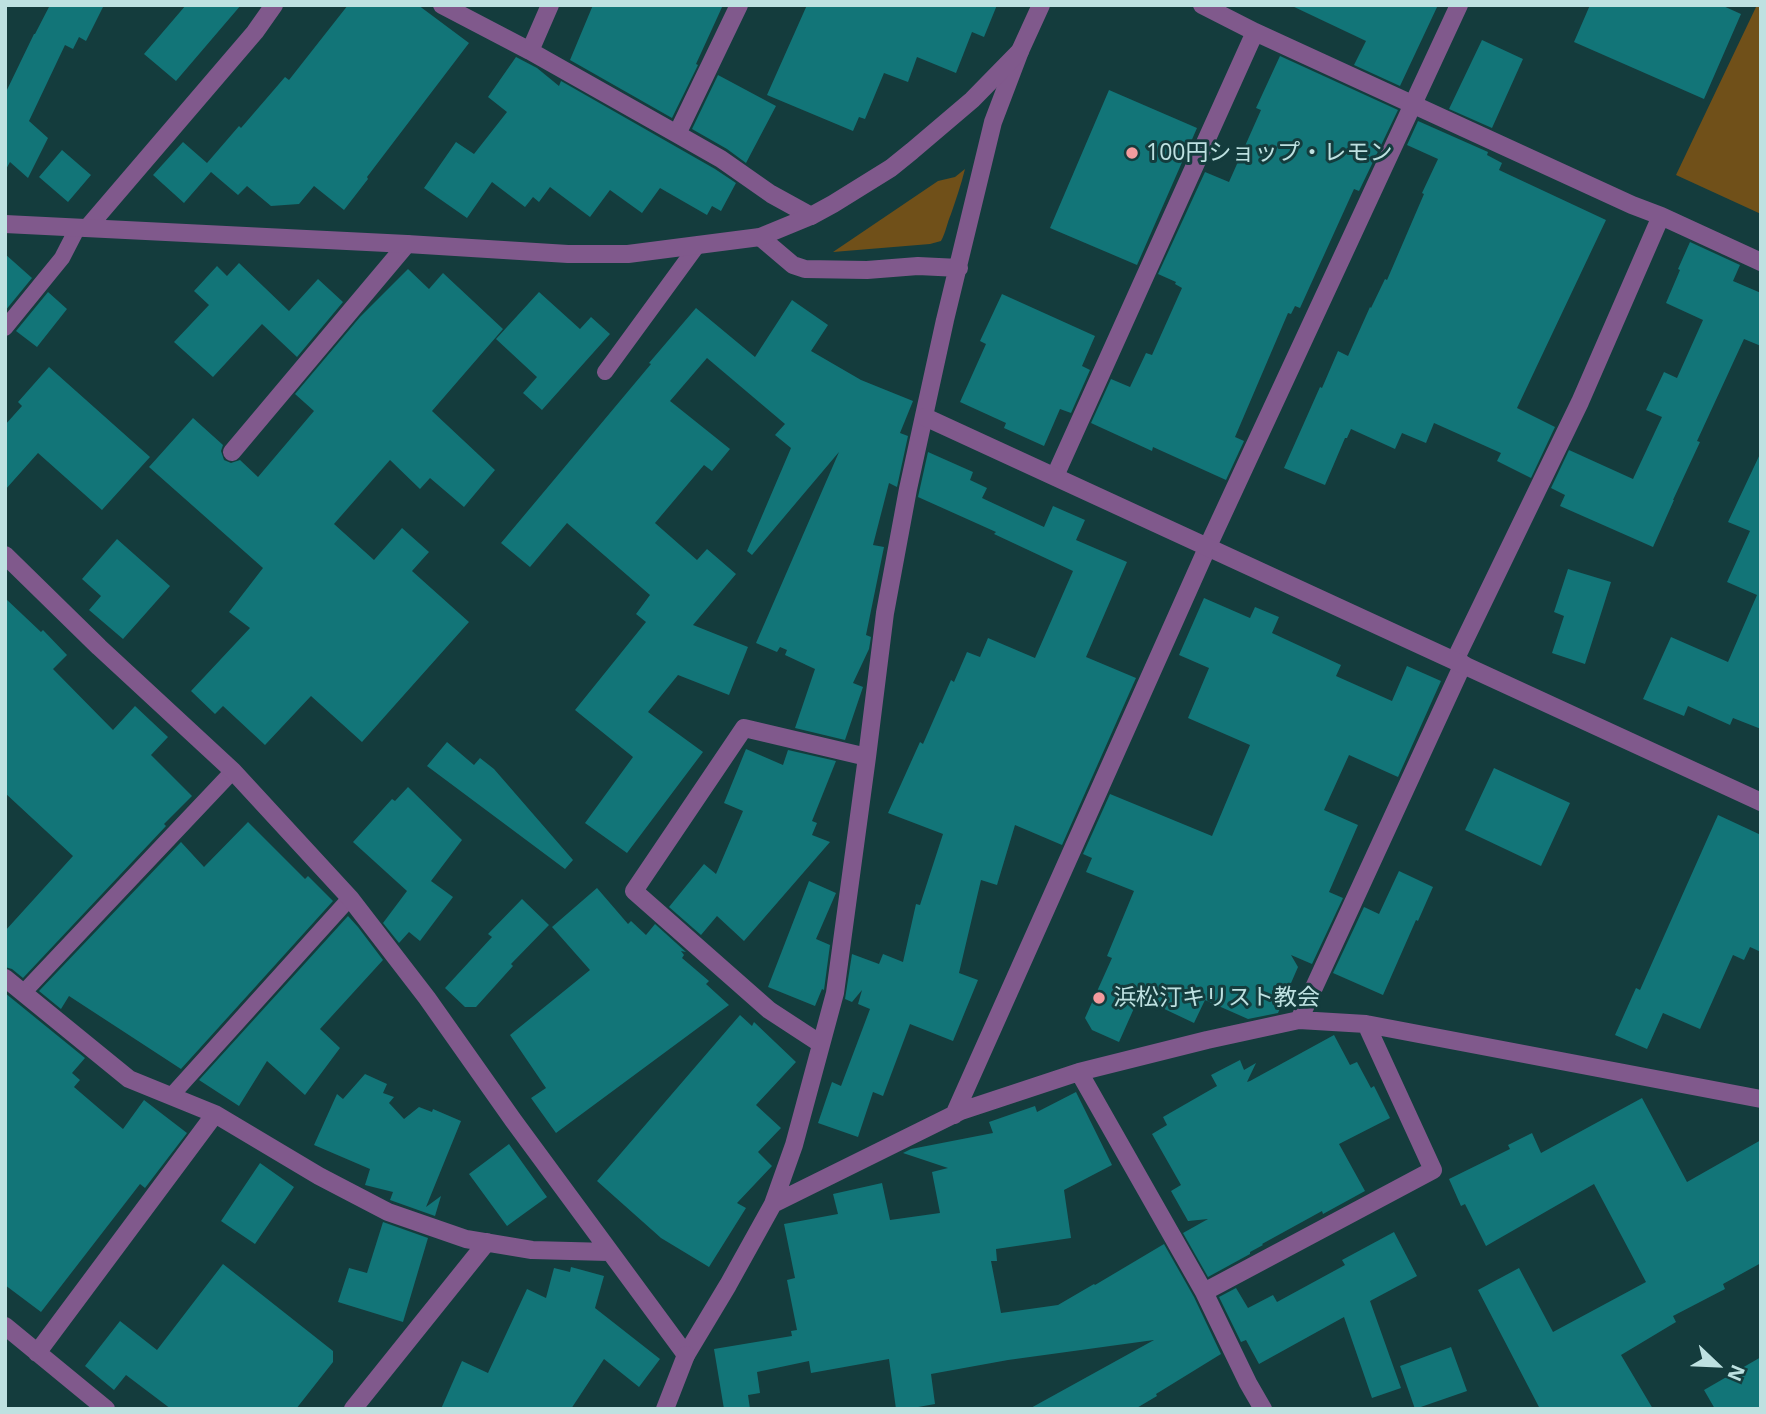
<!DOCTYPE html>
<meta charset="utf-8">
<style>
body{margin:0}
#map{position:relative;width:1766px;height:1414px;overflow:hidden;background:#143c3d;font-family:"Open Sans",sans-serif}
canvas{display:block}
.frame{position:absolute;inset:0;border:7px solid #bee1e1;pointer-events:none}
.north{position:absolute;left:1682px;top:1330px;width:70px;height:70px;-webkit-text-stroke:5px #143c3d;paint-order:stroke;rotate:113deg;font-size:19px;font-weight:700;line-height:28px;text-align:center;color:#bee1e1}
.north::after{content:'';display:block;margin:auto;width:24px;height:32px;background:#bee1e1;clip-path:polygon(50% 0,100% 100%,50% 72%,0 100%)}
</style>
<div id="map">
<canvas width="1766" height="1414"></canvas>
<div class="frame"></div>
<div class="north">N</div>
</div>
<script>
const context = document.querySelector('canvas').getContext('2d');
context.lineJoin = 'round';
function fillPath(path, color) {
  context.fillStyle = color;
  context.fill(path, 'evenodd');
}
function trace(path, color, width, dash) {
  context.strokeStyle = color;
  context.lineWidth = width;
  context.lineCap = dash ? 'butt' : 'round';
  context.setLineDash(dash || []);
  context.stroke(path);
}
function drawText(font, color, halo, rows, align = 'center') {
  context.font = font + ' "Open Sans","Noto Sans JP",sans-serif';
  context.lineWidth = 6;
  context.setLineDash([]);
  context.textBaseline = 'middle';
  context.strokeStyle = halo;
  context.fillStyle = color;
  for (const [text, x, y, turn = 0] of rows) {
    context.save();
    context.translate(x, y);
    context.rotate((+turn || 0) * Math.PI / 180);
    context.textAlign = isNaN(turn) ? turn : align;
    if (halo) context.strokeText(text, 0, 0);
    context.fillText(text, 0, 0);
    context.restore();
  }
}
const green = new Path2D(`
 M1757 5H1761V214L1676 175Z
 M965 169C961 185 956 199 951 214 947 223 946 232 941 241L930 244 833 252 938 181 955 177Z`);
const building = new Path2D(`
 M50 5H104L86 41 79 37 73 49 65 45 29 121 48 138 28 178 10 162 5 171V94L34 34H35Z
 M186 5H241L176 81 144 54Z
 M348 5H418L469 43 367 177 368 179 344 210 314 186 299 204 271 206 247 186 238 195 211 172 184 203 153 175 183 142 207 163 239 126 241 128 285 77 289 80Z
 M593 5H723L696 64 698 65 672 118 570 60Z
 M807 5H997L984 37 972 32 956 73 917 57 908 82 884 73 865 119 859 117 853 131 767 95Z
 M1290 5H1438L1400 86 1354 65 1366 41Z
 M1590 5H1721L1741 14 1704 99 1574 42Z
 M1482 40 1523 59 1492 128 1449 109Z
 M1280 56 1398 110 1359 191 1354 189 1300 308 1295 306 1291 314 1288 313 1235 437 1244 441 1226 480 1153 447 1152 451 1091 423 1111 379 1130 387 1146 353 1152 355 1182 288 1175 284 1176 282 1158 274 1205 172 1229 182 1261 110 1256 108Z
 M516 57 537 68 559 86 561 81 715 169 736 183 721 211 712 206 707 215 660 188 642 213 610 190 590 217 550 187 539 202 533 197 525 207 492 182 467 218 424 188 456 142 474 154 507 112 488 97Z
 M718 75 776 106 746 163 727 149 692 129Z
 M1109 90 1197 128 1137 265 1050 228Z
 M1418 121 1488 152 1487 155 1502 163 1499 170 1606 220 1517 408 1555 427 1531 478 1497 461 1501 453 1434 423 1426 443 1402 433 1395 449 1351 429 1347 438H1345L1325 485 1284 468 1320 387 1322 388 1338 351 1348 356 1370 307 1371 308 1385 279 1387 280 1424 194 1422 193 1438 159 1407 145Z
 M62 150 91 175 68 202 39 177Z
 M1690 242 1740 265 1733 281 1761 293V346L1744 339 1697 441 1700 442 1673 500H1674L1653 547 1560 506 1565 495 1551 488 1569 450 1633 479 1662 417 1646 410 1664 372 1677 378 1703 320 1666 303 1680 270 1678 269Z
 M5 254 32 278 5 311Z
 M239 263 289 311 318 279 343 302 297 357 262 324 213 377 174 342 209 305 194 291 217 266 227 276Z
 M408 269 429 289 443 273 503 329 432 411 495 470 464 507 430 478 420 489 390 460 334 524 374 560 402 528 429 552 412 571 469 622 362 742 311 696 265 745 223 706 215 714 191 691 250 628 229 612 263 568 149 467 193 418 223 445 221 451 224 460 231 463 240 460 258 477 314 411 295 394 360 317Z
 M48 292 67 309 37 347 16 331Z
 M539 292 580 329 591 317 610 334 542 410 523 393 537 377 496 339Z
 M1002 294 1095 336 1082 366 1090 370 1071 413 1060 409 1044 446 1004 428 1006 423 960 402 986 344 980 341Z
 M792 300 828 325 811 351 861 380 913 401 900 433 908 436 897 487 889 483 873 545 884 547 866 635 871 637 869 649 853 683 863 687 845 740 795 728 815 669 785 655 787 650 780 647 777 652 756 643 839 452 752 555 747 551 791 448 775 435 785 424 707 358 670 401 730 449 712 471 704 465 655 523 697 560 707 549 736 574 693 625 748 647 729 695 678 675 648 712 703 752 627 853 585 823 633 757 575 710 646 622 636 614 650 595 567 523 530 567 501 543 651 364 649 363 696 308 755 357Z
 M49 367 150 457 102 510 38 453 5 490V425L22 406 18 402Z
 M928 452 973 472 970 480 987 488 982 498 1044 527 1053 506 1085 520 1076 540 1127 562 1086 657 1136 678 1062 845 1015 825 997 885 981 880 959 973 978 980 953 1041 910 1024 883 1096 873 1092 858 1137 818 1123 832 1082 841 1086 870 1009 858 1004 862 990 852 1002 845 999 852 954 879 964 883 954 903 962 916 904 920 905 943 834 888 813 920 742 923 744 951 680 954 682 967 652 980 657 988 638 1035 658 1073 571 994 534 996 532 918 497Z
 M1761 452V729L1733 718 1730 725 1688 706 1684 716 1643 699 1671 637 1728 662 1757 595 1727 582 1750 531 1728 522Z
 M117 539 170 586 123 639 89 610 101 596 82 579Z
 M1568 569 1611 582 1585 664 1552 653 1564 616 1554 612Z
 M5 598 41 632 43 630 67 655 53 669 113 730 135 706 168 737 151 755 192 796 164 824 166 826 23 978 12 969 5 967V931L73 856 5 793Z
 M1204 598 1250 618 1255 607 1279 617 1272 633 1341 665 1336 676 1392 701 1407 666 1441 681 1398 777 1349 755 1324 810 1358 825 1329 892 1343 898 1312 964 1291 955 1298 967 1278 1013 1248 1019 1205 1000 1194 1023 1139 997 1119 1042 1092 1030 1085 1018 1112 958 1107 956 1134 891 1086 872 1092 858 1083 854 1110 794 1212 836 1250 745 1188 718 1209 668 1179 655Z
 M447 742 474 765 480 758 494 769 573 860 565 869 427 766Z
 M746 749 783 765 788 750 836 761 812 821 817 823 812 835 830 842 744 941 717 916 701 935 669 907 704 864 716 874 743 811 724 803Z
 M1494 768 1570 803 1541 866 1465 830Z
 M408 787 462 840 431 881 453 897 420 941 409 932 399 943 383 923 407 891 353 842 392 799 395 801Z
 M1718 815 1761 835V952L1750 947 1744 960 1733 955 1700 1029 1663 1013 1647 1049 1615 1035 1636 988 1640 990Z
 M248 822 305 879 308 876 333 901 181 1069 69 996 61 1009 39 991 181 842 204 867Z
 M1399 871 1433 887 1418 921 1416 920 1383 995 1333 973 1364 907 1379 914Z
 M809 881 836 893 816 939 830 945 824 990 822 989 815 1006 768 987Z
 M597 888 628 924 631 921 646 935 655 924 686 952 681 951 684 955 682 958 709 981 706 984 729 1005 556 1133 531 1098 546 1088 510 1035 590 970 552 927Z
 M522 899 549 925 511 964 513 966 476 1007H465L445 988 492 937 488 934Z
 M348 916 358 927 383 960 320 1029 340 1048 305 1095 267 1061 239 1106 199 1080Z
 M5 993 85 1058 72 1073 80 1080 74 1087 123 1129 144 1100 187 1133 145 1188 140 1184 41 1312 5 1285Z
 M740 1015 752 1026 754 1022 796 1062 756 1105 781 1128 758 1152 772 1166 737 1203 746 1208 709 1267 661 1238 597 1181Z
 M1334 1035 1350 1065 1357 1062 1371 1088 1374 1086 1390 1118 1339 1144 1365 1191 1323 1214 1322 1211 1262 1244 1263 1245 1250 1252V1254L1208 1277 1183 1233 1208 1219 1188 1221 1171 1191 1181 1185 1152 1134 1167 1125 1163 1117 1217 1086 1211 1075 1240 1060 1244 1070 1256 1063 1247 1082 1250 1081Z
 M365 1074 387 1084 383 1093 394 1097 389 1103 404 1119 419 1107 432 1112 433 1109 461 1121 426 1207 441 1196 435 1216 390 1200 393 1192 365 1185 370 1169 314 1145 337 1094 343 1099Z
 M1076 1092 1112 1165 1064 1190 1071 1238 996 1249 997 1261H991L1001 1313 1058 1305 1094 1284 1095 1285 1164 1244 1194 1297 1221 1354 1156 1394 1157 1396 1135 1409H1029L1154 1340 1008 1360 931 1374 935 1404 907 1409H896L889 1359 811 1373 809 1361 757 1372 760 1393 748 1395 750 1409H724L714 1349 792 1336 791 1331 797 1330 787 1280 795 1278 784 1224 838 1214 833 1194 882 1183 890 1220 940 1213 932 1172 948 1168 903 1153 911 1149 993 1133 989 1122 1035 1106 1037 1112Z
 M1642 1098 1687 1182 1761 1140V1263L1723 1284 1725 1289 1673 1316 1676 1322 1621 1355 1653 1409H1540L1478 1290 1519 1268 1553 1332 1646 1282 1594 1184 1486 1246 1465 1204 1461 1206 1449 1179 1510 1149 1508 1145 1532 1133 1541 1153Z
 M509 1144 547 1197 507 1226 469 1174Z
 M260 1163 294 1187 255 1244 221 1221Z
 M383 1222 428 1238 403 1322 338 1302 349 1268 367 1273Z
 M1394 1232 1417 1276 1370 1301 1401 1388 1372 1398 1344 1317 1259 1364 1246 1340 1241 1342 1219 1297 1236 1288 1248 1308 1273 1295 1277 1302 1345 1265 1342 1260Z
 M223 1264 333 1351V1362L296 1409H171L126 1375 114 1390 85 1366 120 1321 157 1350Z
 M571 1267 604 1276 595 1308 660 1359 639 1387 604 1359 571 1409H441L462 1361 488 1373 527 1289 546 1298 554 1268 570 1272Z
 M1451 1347 1467 1391 1415 1409 1400 1366Z
 M1761 1357V1409H1715L1704 1390Z`);
const service = new Path2D(`
 M5 328 62 258 78 227
 M605 372 697 246
 M23 993 233 771
 M171 1096 350 898`);
const minor = new Path2D(`
 M442 5 530 51 677 134 721 159 771 194 811 216
 M1202 5 1255 32 1632 205 1661 216 1761 262
 M530 51 550 5
 M677 134 739 5
 M88 227 255 32 274 5
 M760 237 793 265 805 269 867 270 918 266 959 268
 M232 452 407 244
 M1055 476 1255 32
 M5 555 99 647 233 771 350 898 427 998 513 1120 686 1355 728 1285 773 1204 794 1145 835 993 867 757 885 613 908 489 945 320 993 122 1020 51
 M1455 660 1580 402 1661 216
 M5 978 129 1079 215 1114 319 1176 388 1212 466 1239 532 1250 609 1252
 M1299 1020 1463 664
 M821 1044 769 1010 634 891 744 728 867 757
 M1079 1072 1204 1292 1248 1383 1263 1409
 M954 1115 1208 546 1459 5
 M773 1204 961 1111 1079 1072 1207 1040 1299 1020 1366 1024 1761 1099
 M1204 1292 1433 1170 1366 1024
 M5 1326 106 1409
 M37 1353 215 1114
 M353 1409 487 1242`);
const tertiary = new Path2D(`
 M5 224 407 244 568 254H628L760 237 811 216 833 204 891 168 912 151 972 100 1020 51 1041 5
 M925 417 1761 802
 M665 1409 686 1355`);
const markers = [
 [1132,153,7,"#f59b9e"],
 [1099,998,7,"#f59b9e"]
];
const poiNames = [
 ["100円ショップ・レモン",1146,153],
 ["浜松汀キリスト教会",1113,998]
];
fillPath(green, '#705019');
fillPath(building, '#127578');
trace(service, '#80598c', 16);
trace(minor, '#80598c', 18);
trace(tertiary, '#80598c', 18);
for (const [x, y, r, color] of markers) {
  const dot = new Path2D();
  dot.arc(x, y, r, 0, 2 * Math.PI);
  context.fillStyle = color;
  context.fill(dot);
  trace(dot, '#143c3d', 2.5);
}
drawText('23px', '#bee1e1', '#143c3d', poiNames, 'left');
</script>
